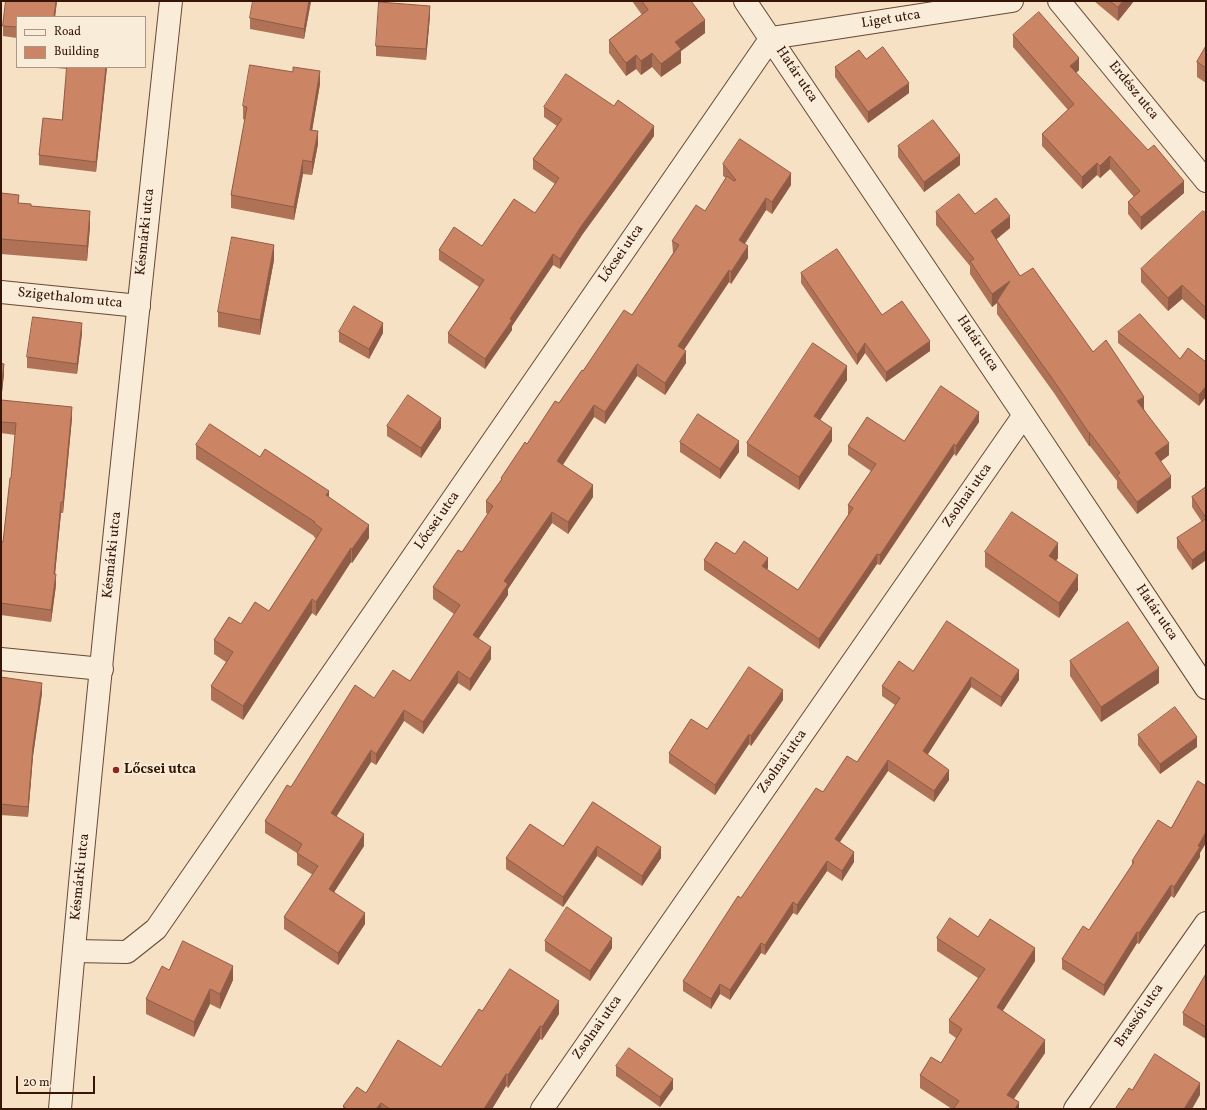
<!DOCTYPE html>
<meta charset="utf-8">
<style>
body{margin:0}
#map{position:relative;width:1207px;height:1110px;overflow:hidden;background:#f6e1c4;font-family:Vollkorn,serif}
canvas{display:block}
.frame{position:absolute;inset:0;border:2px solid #371507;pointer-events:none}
.legend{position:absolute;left:16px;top:16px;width:130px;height:52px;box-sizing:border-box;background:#f9ecd9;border:1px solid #ab9685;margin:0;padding:5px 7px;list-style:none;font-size:12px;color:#371507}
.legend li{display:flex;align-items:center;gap:8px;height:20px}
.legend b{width:20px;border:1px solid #ab9685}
.scale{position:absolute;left:16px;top:1076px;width:79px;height:18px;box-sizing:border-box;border:2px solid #371507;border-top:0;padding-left:5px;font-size:12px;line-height:14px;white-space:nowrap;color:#371507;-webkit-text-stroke:3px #f9ecd9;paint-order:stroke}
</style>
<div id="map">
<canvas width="1207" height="1110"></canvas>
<div class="frame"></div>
<ul class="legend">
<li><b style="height:5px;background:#f9ecd9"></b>Road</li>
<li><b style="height:11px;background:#cb8464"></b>Building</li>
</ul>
<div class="scale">20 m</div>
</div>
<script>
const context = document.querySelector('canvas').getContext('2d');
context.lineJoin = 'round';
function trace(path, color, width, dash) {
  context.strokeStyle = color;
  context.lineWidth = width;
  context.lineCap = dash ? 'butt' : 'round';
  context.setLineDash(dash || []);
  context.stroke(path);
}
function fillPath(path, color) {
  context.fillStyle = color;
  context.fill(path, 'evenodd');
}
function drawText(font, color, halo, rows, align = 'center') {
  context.font = font + ' Vollkorn,serif';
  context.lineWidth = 4;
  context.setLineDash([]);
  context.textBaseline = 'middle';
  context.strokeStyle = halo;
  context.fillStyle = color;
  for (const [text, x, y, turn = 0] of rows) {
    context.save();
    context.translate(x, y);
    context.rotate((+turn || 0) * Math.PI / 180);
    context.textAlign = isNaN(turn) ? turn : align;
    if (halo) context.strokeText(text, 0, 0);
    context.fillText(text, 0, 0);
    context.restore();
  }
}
const minor = new Path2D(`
 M745 1 1024 415 1206 688
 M1059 1 1206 181
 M1 292 139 306
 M1 659 102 669
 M74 951 127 952 156 929 771 38 1012 1
 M542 1109 1024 415
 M1075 1109 1206 923`);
const tertiary = new Path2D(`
 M60 1109C91 739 132 370 171 1`);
const wall = new Path2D(`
 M6 1H57L55 17H17V38L3 36V26Z
 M311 1 304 39 250 29V18Z
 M632 1H691L705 33 681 51V63L661 77 652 67 641 75 636 69 626 76 609 53V40L642 15Z
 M1094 1H1134L1118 21Z
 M430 16 426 60 376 56V46Z
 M1013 35 1079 70 1076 73 1184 193 1141 230 1128 214V202L1134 197 1110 169 1100 178 1097 175 1082 189 1042 146V134L1068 110 1013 47Z
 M1206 46V83L1197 77V62Z
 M866 59 909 93 868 123 835 77V67Z
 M45 67H107L96 172 39 165V155L62 120 67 69Z
 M320 84 312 130 318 144 312 175 303 174 294 220 231 208V195L245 120 243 119V106Z
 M544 107 654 136 582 235 560 269 553 265 512 326V330L485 369 448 343V333L479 287 439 260V250L482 246 535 213 555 184 533 169V159L557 126 544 117Z
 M898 146 960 165 924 192 898 157Z
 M723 164 791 185 772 214 766 210 745 244 748 258 731 284 729 282 684 350 686 363 665 395 637 376 605 424 594 417 563 465 593 497 568 534 552 523 508 589V595L478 639 491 659 470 691 458 683 423 734 404 721 376 765 371 762 336 817 364 846 334 892 365 924 338 965 284 929V917L313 875 297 865V853L265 833V821L291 787 374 698 410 681 454 614 433 599V587L462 552 488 514 486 513V501L501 480V478L527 444 559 403 583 371 632 315 673 253 672 241 705 211 726 178 723 176Z
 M1 193 19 203 31 206 90 226 87 261 1 254Z
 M936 212 975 214 1010 228 996 239 1020 276 1093 352 1144 409 1169 455 1161 461 1171 488 1137 514 1117 488V481L1090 446H1089L1054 393 997 314V303L992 307 970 274V266L936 225Z
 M1206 213V321L1182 299 1168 311 1141 282V269Z
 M274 260 260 335 218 327V312Z
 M801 273 882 315 930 351 886 382 865 353 857 365 801 283Z
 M339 332 383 333 369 359 339 342Z
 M1118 332 1180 359 1206 362 1199 406 1118 343Z
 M82 333 77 374 27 368V357Z
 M1 363 4 374 1 400 72 418 63 513H61L55 574 56 585 51 622 1 615V542H3L11 478 15 435 1 433Z
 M796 368 847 380 820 420 832 441 799 490 747 456V443L796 370Z
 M979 422 956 456 954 454 880 565 877 564 819 649 704 570V560L735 554 768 568 766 570 798 590 848 515V505L871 471 848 455V446L904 441Z
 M387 426 441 428 421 458 387 436Z
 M680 442 739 452 720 479 680 452Z
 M196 445 260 457 329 498 369 538 352 563 351 562 316 616 312 613 243 720 211 700V686L226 662 214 654V640L269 611 316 538 314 537V536L196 459Z
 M1206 487V560L1192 570 1177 548V538L1202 522 1192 507V497Z
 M985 552 1058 558 1056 560 1078 590 1059 618 985 567Z
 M1070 661 1159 683 1101 722 1070 676Z
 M913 671 1019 680 1001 707 971 687 927 755 949 780 934 802 888 771 840 842 854 862 842 881 827 871 797 915 793 913 765 955 761 953 730 1000 720 994 711 1009 683 991V981L741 898 823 792 857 762 895 705 882 696V686Z
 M1 677 42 693 33 756 28 817 1 815Z
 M783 700 751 746 749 744 715 795 669 763V753L707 729Z
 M1138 735 1197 747 1160 774 1138 745Z
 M593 802 661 858 642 886 597 856 563 907 506 869V858L563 846Z
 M1200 853V857L1174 898 1171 896 1139 944 1137 943 1104 996 1062 969V959L1089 930 1132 865V861Z
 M978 937 1035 961 1002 1011 1045 1053 1014 1099 1019 1109H952L920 1088V1075L941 1063 956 1038 949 1033V1020L978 978 937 951V938Z
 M545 941 612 948 590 981 545 951Z
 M169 970 233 980 220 1009 210 1004 194 1037 146 1014V999Z
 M1206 974V1039L1183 1025V1013Z
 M559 1014 542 1040 540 1039 508 1088 506 1086 492 1109H343V1106L366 1093 441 1067Z
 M616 1066 673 1089 660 1107 616 1076Z`);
const shadedWall = new Path2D(`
 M56 1H57L55 17H54Z
 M309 1H311L304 39V29Z
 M1123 1H1134L1118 21V7Z
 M430 6V16L426 60V49Z
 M705 20V33L681 51V63L661 77V64L675 42Z
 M652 53V67L641 75V61Z
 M636 55V69L626 76V63Z
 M1079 58V70L1070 78V66Z
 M106 67H107L96 172V162Z
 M320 71V84L310 143V130Z
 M909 83V93L868 123V112Z
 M654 126V136L582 235 560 269V259L582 225Z
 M318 131V144L312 175V162Z
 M960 155V165L924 192V182Z
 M1110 156V169L1100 178V166Z
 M303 160V174L294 220V207Z
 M1097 163V175L1082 189V177Z
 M791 173V185L772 214V202Z
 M1184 181V193L1141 230V217Z
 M766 198V210L739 252V240Z
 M90 211V226L87 261V246Z
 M1010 216V228L991 244V231Z
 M274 245V260L260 335V320Z
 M748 246V258L731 284V272Z
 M553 254V265L512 326V330L485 369V359L510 319Z
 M729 270V282L678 358V346Z
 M1010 281 997 301V303L992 307V294Z
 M1182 285V299L1168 311V298Z
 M82 323V333L77 374V364Z
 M383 323V333L369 359V349Z
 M930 341V351L886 382V372Z
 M865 343V353L857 365V355Z
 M686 351V363L665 395V383Z
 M4 364V374L1 402V392Z
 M637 364V376L605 424V412Z
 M847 366V380L814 429V416Z
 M1206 386V397L1199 406V395Z
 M1144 397V409L1137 414V401Z
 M594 405V417L557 473V461Z
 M72 407V418L63 513V502Z
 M979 412V422L956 456V446Z
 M441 418V428L421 458V448Z
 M832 428V441L799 490V477Z
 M1089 433H1090V446H1089Z
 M739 441V452L720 479V469Z
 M1169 443V455L1155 466V453Z
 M954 444V454L880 565V555Z
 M1171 476V488L1137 514V502Z
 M593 485V497L568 534V522Z
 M329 491V505L326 495Z
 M61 502V513L54 585V574Z
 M552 512V523L508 589V595L473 647V635L504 581Z
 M369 525V538L352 563V549Z
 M1058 543V558L1049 571V556Z
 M351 548V562L316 616V602Z
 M1206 550V560L1192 570V560Z
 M877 554V564L819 649V639Z
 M768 558V568L762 576V566Z
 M56 574V585L51 622V610Z
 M1078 575V590L1059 618V603Z
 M312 599V613L243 720V706Z
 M491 647V659L470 691V679Z
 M1159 668V683L1101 722V707Z
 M1019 670V680L1001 707V697Z
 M458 671V683L423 734V722Z
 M971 677V687L923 762V751Z
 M42 683V693L33 756 28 817V807L33 746Z
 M783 690V700L751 746V736Z
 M404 710V721L376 765V754Z
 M749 734V744L715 795V785Z
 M1197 737V747L1160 774V764Z
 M371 750V762L331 825V813Z
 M888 760V771L835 849V839Z
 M949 770V780L934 802V791Z
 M1206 832V843L1200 853V857L1174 898V887Z
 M364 834V846L329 900V889Z
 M597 846V856L563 907V897Z
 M661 847V858L642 886V876Z
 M854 852V862L842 881V871Z
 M827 861V871L797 915V905Z
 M1171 885V896L1139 944V933Z
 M793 902V913L765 955V945Z
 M365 913V924L338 965V953Z
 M1137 932V943L1104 996V985Z
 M612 938V948L590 981V971Z
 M761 943V953L730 1000V990Z
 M1035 948V961L997 1020V1007Z
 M233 966V980L220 1009V994Z
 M720 984V994L711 1009V999Z
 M210 989V1004L194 1037V1022Z
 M559 1001V1014L542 1040V1027Z
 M540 1026V1039L508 1088V1075Z
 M1045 1040V1053L1007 1108V1095Z
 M506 1074V1086L492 1109H484Z
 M673 1079V1089L660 1107V1097Z
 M1200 1083V1095L1192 1109H1184Z
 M1019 1102V1109H1015Z
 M381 1103V1109H376Z`);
const building = new Path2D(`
 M6 1H56L54 17H17V27L3 26Z
 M253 1H309L304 29 250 18Z
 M642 1H691L705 20 675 42 681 49 661 64 652 53 641 61 636 55 626 63 609 40 648 10Z
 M1110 1H1123L1118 7Z
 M379 2 430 6 426 49 376 46Z
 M1039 12 1079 58 1070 66 1148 150 1154 145 1184 181 1141 217 1128 202 1140 191 1110 156 1100 166 1097 163 1082 177 1042 134 1074 104 1013 35Z
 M1206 46V68L1197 62Z
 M883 47 909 83 868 112 835 67 859 50 866 59Z
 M250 65 293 72V67L320 71 310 130 318 131 312 162 303 160 294 207 231 195 247 107 243 106Z
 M67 67H106L96 162 39 155 43 118 62 120Z
 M566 74 614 106 618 100 654 126 582 225 560 259 553 254 510 319 512 320 485 359 448 333 484 280 439 250 454 227 482 246 514 199 535 213 559 178 533 159 562 119 544 107Z
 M933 120 960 155 924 182 898 146Z
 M740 139 791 173 772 202 766 198 739 240 748 246 731 272 729 270 678 346 686 351 665 383 637 364 605 412 594 405 557 461 593 485 568 522 552 512 504 581 508 584 473 635 491 647 470 679 458 671 423 722 404 710 376 754 371 750 331 813 364 834 329 889 365 913 338 953 284 917 318 866 297 853 302 844 265 821 287 785 291 787 355 685 374 698 393 670 410 681 460 605 433 587 458 550 462 552 493 506 486 501 502 479 501 478 525 442 527 444 555 401 559 403 582 370 583 371 624 310 632 315 679 245 672 241 696 205 705 211 727 176 734 181 736 180 723 164Z
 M1 193 19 195 18 203 31 204V206L90 211 87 246 1 239Z
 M959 194 975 214 996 198 1010 216 991 231 1020 276 1033 268 1093 352 1106 340 1144 397 1137 401 1169 443 1155 453 1171 476 1137 502 1117 475 1120 473 1090 433H1089L1054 381 997 301 1010 281 992 294 970 261 974 259 936 212Z
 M1203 211 1206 213V308L1182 285 1168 298 1141 269Z
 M232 237 274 245 260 320 218 312Z
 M837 249 882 315 902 301 930 341 886 372 865 343 857 355 801 273Z
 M354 306 383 323 369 349 339 332Z
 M1140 314 1180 359 1188 348 1206 362V386L1199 395 1118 332Z
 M33 317 82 323 77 364 27 357Z
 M813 343 847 366 814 416 832 428 799 477 747 443Z
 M1 363 4 364 1 392Z
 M941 386 979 412 956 446 954 444 880 555 877 554 819 639 704 560 716 542 735 554 744 541 768 558 762 566 798 590 853 508 848 505 876 464 848 446 867 417 904 441Z
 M408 395 441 418 421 448 387 426Z
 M1 400 72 407 63 502H61L54 574H56L51 610 1 603V542H3L10 478H11L16 423 1 422Z
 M698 414 739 441 720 469 680 442Z
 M210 424 260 457 265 449 329 491 326 495 369 525 352 549 351 548 316 602 312 599 243 706 211 686 233 652 214 640 229 617 241 624 255 602 269 611 322 529 314 523 315 522 196 445Z
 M1206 487V518L1192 497Z
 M1012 512 1058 543 1049 556 1078 575 1059 603 985 552Z
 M1206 519V550L1192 560 1177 538Z
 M947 621 1019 670 1001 697 971 677 923 751 949 770 934 791 888 760 835 839 854 852 842 871 827 861 797 905 793 902 765 945 761 943 730 990 720 984 711 999 683 981 738 896 741 898 816 788 823 792 847 756 857 762 900 698 882 686 899 661 913 671Z
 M1128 622 1159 668 1101 707 1070 661Z
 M749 667 783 690 751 736 749 734 715 785 669 753 691 719 707 729Z
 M1 677 42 683 33 746 28 807 1 804Z
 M1175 707 1197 737 1160 764 1138 735Z
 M1198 781 1206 786V832L1198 846 1200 847 1174 887 1171 885 1139 933 1137 932 1104 985 1062 959 1083 926 1089 930 1134 862 1132 861 1158 820 1171 828Z
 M593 802 661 847 642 876 597 846 563 897 506 858 530 824 563 846Z
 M567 907 612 938 590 971 545 941Z
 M950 918 978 937 990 919 1035 948 997 1007 1045 1040 1007 1095 1019 1102 1015 1109H953L959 1101 920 1075 931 1057 941 1063 962 1029 949 1020 985 969 937 938Z
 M183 941 233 966 220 994 210 989 194 1022 146 999 162 966 169 970Z
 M510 969 559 1001 542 1027 540 1026 508 1075 506 1074 484 1109H390L381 1103 376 1109H347L343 1106 357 1087 366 1093 398 1040 441 1067 479 1009 482 1011Z
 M1206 974V1027L1183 1013Z
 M629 1048 673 1079 660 1097 616 1066Z
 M1155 1054 1200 1083 1184 1109H1115L1129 1088 1132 1090Z`);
const markers = [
 [116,770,4,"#8f2418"]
];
const streetNames = [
 ["Liget utca",891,20,-9],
 ["Határ utca",796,75,56],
 ["Erdész utca",1133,91,51],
 ["Késmárki utca",146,232,-84],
 ["Lőcsei utca",622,254,-55],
 ["Szigethalom utca",70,299,6],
 ["Határ utca",977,344,56],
 ["Zsolnai utca",968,496,-55],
 ["Lőcsei utca",438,521,-55],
 ["Késmárki utca",113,555,-84],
 ["Határ utca",1156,613,56],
 ["Zsolnai utca",783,762,-55],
 ["Késmárki utca",81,877,-84],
 ["Brassói utca",1140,1016,-55],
 ["Zsolnai utca",598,1028,-55]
];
const poiNames = [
 ["Lőcsei utca",124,770]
];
trace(minor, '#674836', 24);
trace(tertiary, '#674836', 24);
trace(minor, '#f9ecd9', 22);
trace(tertiary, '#f9ecd9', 22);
fillPath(wall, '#af7256');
fillPath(shadedWall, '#8e5c46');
fillPath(building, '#cb8464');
trace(building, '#8e5c46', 1);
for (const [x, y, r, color] of markers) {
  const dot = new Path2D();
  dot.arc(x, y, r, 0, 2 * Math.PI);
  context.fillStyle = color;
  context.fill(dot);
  trace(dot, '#f9ecd9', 1.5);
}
drawText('14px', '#371507', '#f9ecd9', streetNames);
drawText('bold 14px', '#371507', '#f9ecd9', poiNames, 'left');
</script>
